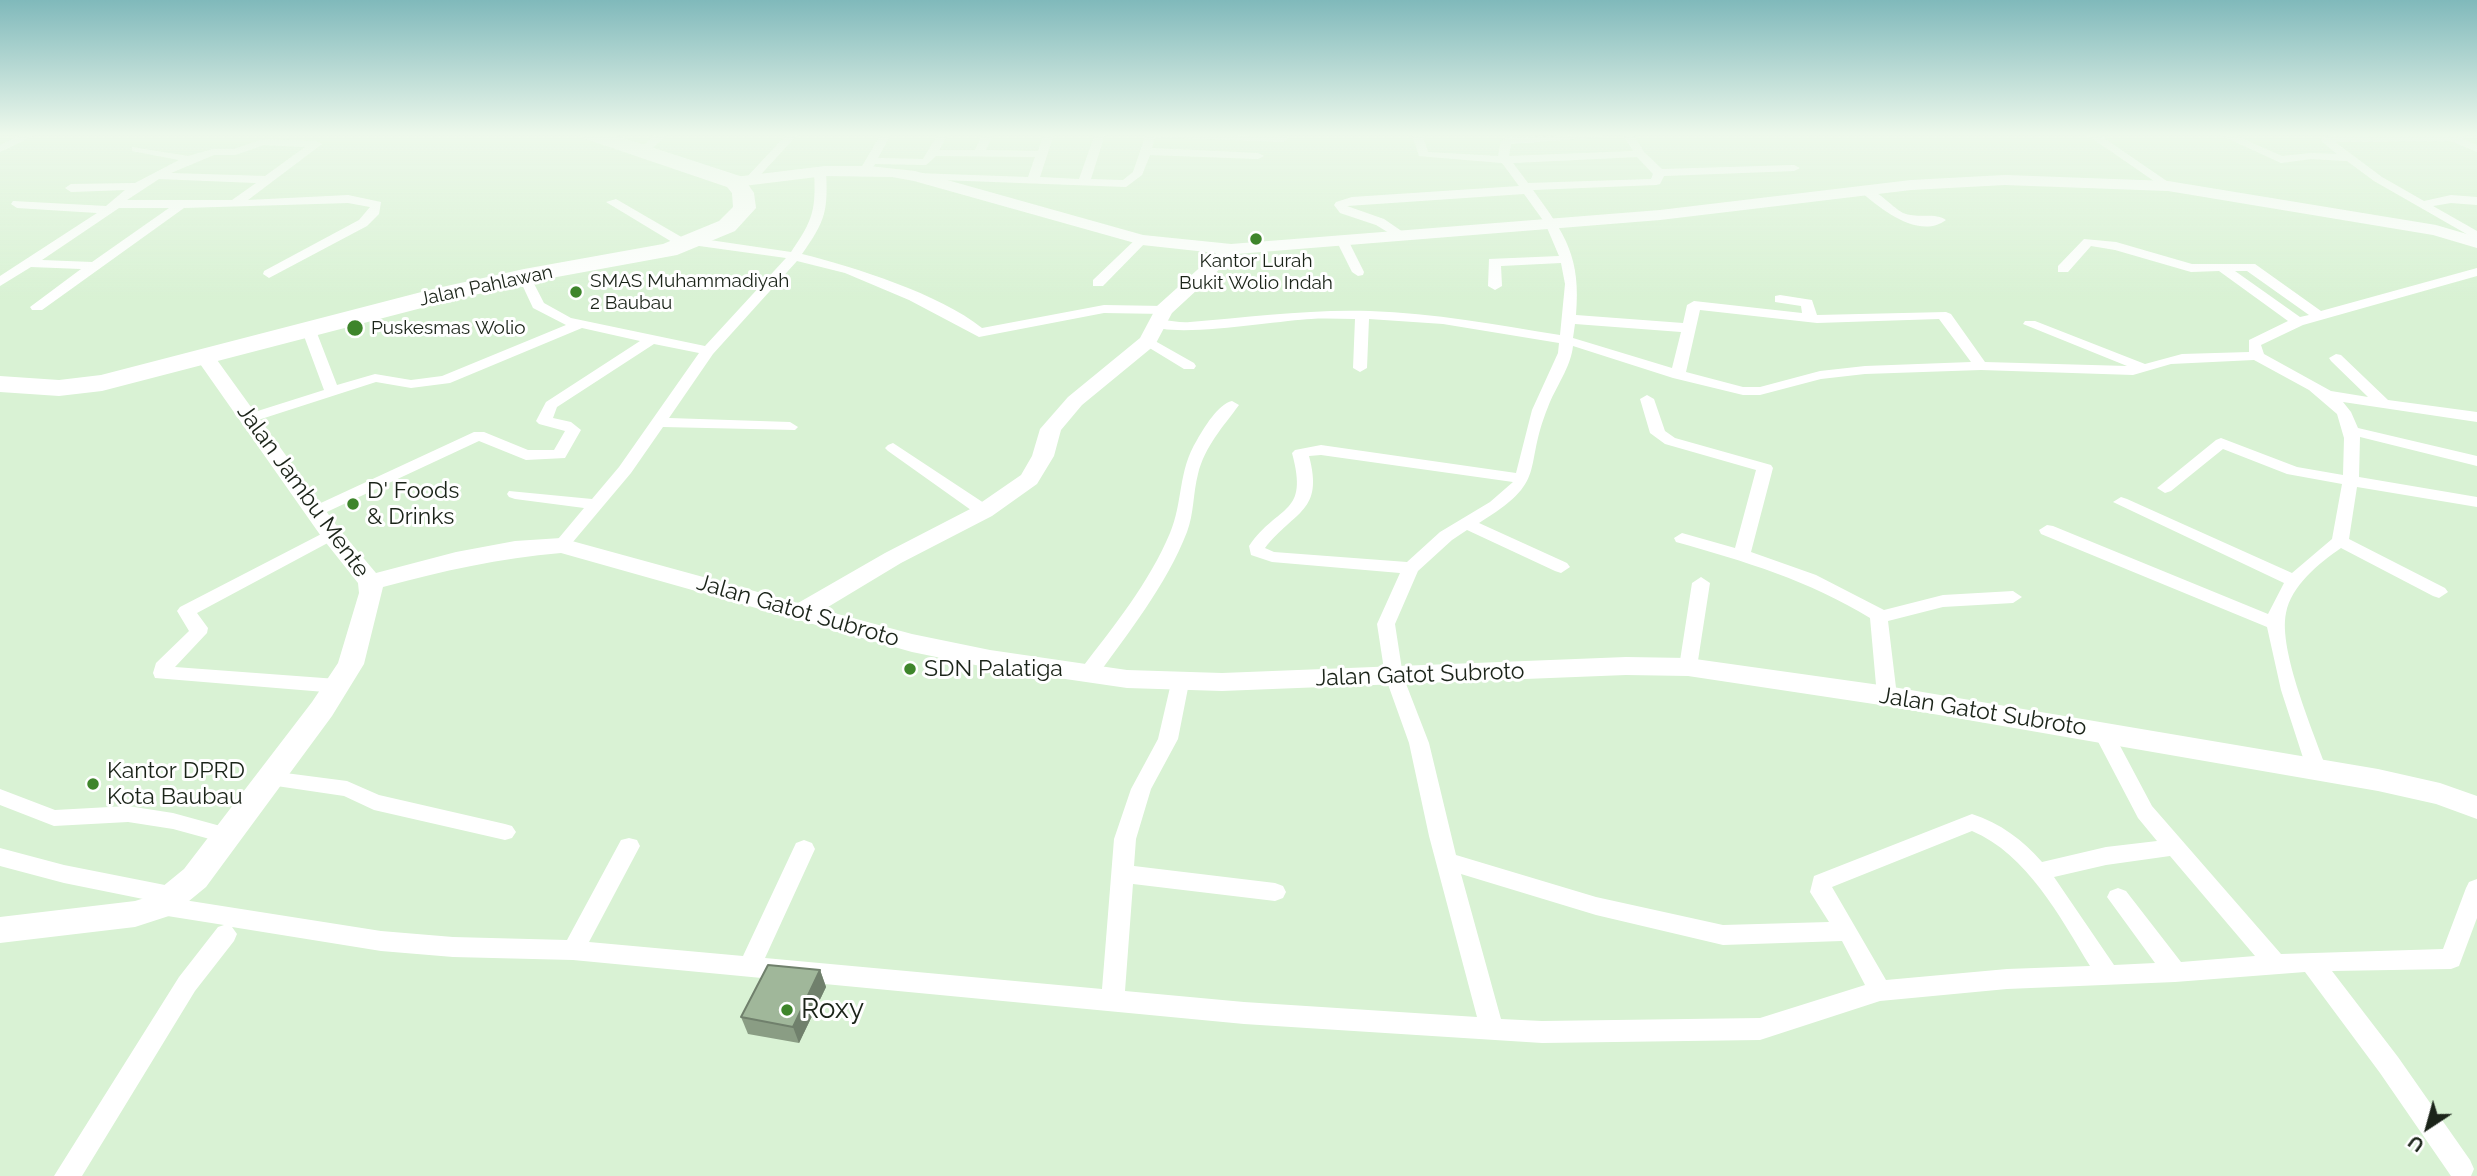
<!DOCTYPE html>
<style>
body{margin:0}
#map{position:relative;width:2477px;height:1176px;overflow:hidden;background:#d9f2d4;font-family:Raleway,sans-serif}
canvas{display:block}
.north{position:absolute;left:2393px;top:1092px;width:70px;height:70px;-webkit-text-stroke:5px #fff;paint-order:stroke;rotate:216deg;font-size:19px;font-weight:700;line-height:28px;text-align:center;color:#1b2419}
.north::after{content:'';display:block;margin:auto;width:24px;height:32px;background:#1b2419;clip-path:polygon(50% 0,100% 100%,50% 72%,0 100%)}
</style>
<div id="map">
<canvas width="2477" height="1176"></canvas>
<div class="north">U</div>
</div>
<script>
const context = document.querySelector('canvas').getContext('2d');
context.lineJoin = 'round';
function fillPath(path, color) {
  context.fillStyle = color;
  context.fill(path, 'evenodd');
}
function trace(path, color, width, dash) {
  context.strokeStyle = color;
  context.lineWidth = width;
  context.lineCap = dash ? 'butt' : 'round';
  context.setLineDash(dash || []);
  context.stroke(path);
}
function drawText(font, color, halo, rows, align = 'center') {
  context.font = font + ' Raleway,sans-serif';
  context.lineWidth = 6;
  context.setLineDash([]);
  context.textBaseline = 'middle';
  context.strokeStyle = halo;
  context.fillStyle = color;
  for (const [text, x, y, turn = 0] of rows) {
    context.save();
    context.translate(x, y);
    context.rotate((+turn || 0) * Math.PI / 180);
    context.textAlign = isNaN(turn) ? turn : align;
    if (halo) context.strokeText(text, 0, 0);
    context.fillText(text, 0, 0);
    context.restore();
  }
}
const street = new Path2D(`
 M23 134H37L0 152V145Z
 M656 134H668L645 155H637V151Z
 M787 134H798L754 182H746V178Z
 M881 134H891L878 158 923 159 938 134H948L939 150H975L983 134H993L986 150 1038 151 1044 134H1054L1040 177 1079 179 1095 134H1105L1091 179 1123 180 1133 172 1146 134 1283 136 1288 139 1283 142 1155 137 1152 148 1258 153 1264 156 1258 159 1150 155 1142 175 1126 187 915 179 909 176 915 173 1028 177 1035 157 936 156 926 165 875 164 871 170H863L861 168Z
 M1412 134H1422L1428 152 1498 156 1501 141 1506 138 1605 134 1600 137 1511 144 1509 156 1633 151 1623 134H1633L1644 152 1662 169 1794 165 1800 168 1794 171 1664 176 1660 184 1656 185 1533 190C1566 235 1581 258 1576 315L1683 323 1687 305 1694 301 1802 313 1801 306 1775 302V296L1780 295 1812 300 1817 315 1946 312 1951 314 1985 362 2127 366 2023 324 2025 321H2035L2145 364 2182 354 2249 352V340L2288 321 2219 271 2191 272 2115 250 2091 246 2068 272H2058V266L2084 239 2116 242 2192 264H2255L2321 311 2477 268V276L2303 325 2261 345 2264 354 2331 391 2368 397 2331 361 2329 358 2336 354 2341 355 2388 400 2477 412V422L2343 402 2351 412 2358 428 2477 456V466L2360 437 2359 477 2477 497V507L2357 487 2349 539 2445 588 2448 592 2439 598 2433 596 2341 548C2319 563 2291 586 2286 613 2278 650 2314 733 2327 770L2324 775 2317 778 2310 775 2307 770 2281 690 2267 627 2041 534 2039 530 2047 525 2053 526 2268 614 2284 583 2113 502 2121 497 2127 499 2292 573 2332 539 2342 484 2287 474 2223 449 2171 491 2165 493 2157 488 2216 440 2221 438 2297 467 2343 475 2344 438 2337 414 2309 390 2254 360 2171 364 2133 375 1981 370 1865 374 1821 379 1760 395H1743L1673 378 1573 346C1571 367 1555 388 1548 407 1522 471 1550 480 1479 523L1567 563 1570 567 1561 573 1555 571 1467 530 1452 540 1418 571 1395 624 1403 676 1429 743 1456 855 1596 897 1723 925 1829 922 1810 892 1814 876 1972 814C2000 823 2023 840 2042 862L2106 847 2157 841 2138 818 2093 732 2096 727H2110L2152 806 2281 954 2443 949 2466 888 2469 882 2477 879V918L2459 966 2451 969 2332 971 2398 1057 2470 1160 2474 1169 2471 1176H2451L2380 1073 2305 972 2175 982 2007 989 1880 1001 1760 1040 1542 1043 1244 1024 573 960 453 957 381 951 232 927 237 934 234 941 195 991 82 1176H54L179 977 218 927 224 925 161 915 153 912 150 906 153 901 64 883 0 866V848L64 865 175 887 183 890 186 896 184 900 381 931 453 937 567 940 621 840 629 838 637 840 640 846 589 942 743 956 796 843 804 840 812 843 815 849 765 958 1102 989 1114 839 1131 789 1158 739 1171 683 1173 678H1187L1189 683 1178 739 1151 789 1136 839 1134 866 1275 883 1283 886 1286 892 1283 898 1275 901 1133 884 1125 991 1244 1002 1477 1017 1429 836 1409 743 1385 676 1377 624 1400 573 1272 562 1251 555 1249 546C1279 503 1309 516 1292 453L1295 450 1321 445 1516 473 1532 410 1558 353 1559 343 1443 324 1369 319 1367 368 1360 372 1353 368 1355 319C1340 319 1326 318 1311 319 1281 320 1168 340 1149 324 1159 316 1177 324 1190 322 1250 317 1310 309 1370 311 1434 313 1497 325 1560 335L1565 284 1561 263 1501 266 1502 286 1495 290 1488 286 1489 259 1559 256 1545 223 1524 194 1347 206 1384 219 1403 232V238L1399 239 1376 225 1340 213 1334 205 1336 202 1352 197 1519 186 1502 163 1419 156ZM1637 157 1653 174 1651 179 1528 183 1513 163ZM2235 271H2247L2309 315 2300 317ZM1700 310 1817 323 1939 319 1971 362 1865 366 1820 371 1760 387H1743L1686 372ZM1575 324 1681 332 1672 368 1573 338ZM1321 455 1513 482 1490 502 1440 532 1407 562 1274 552 1265 548C1295 510 1324 512 1309 456ZM1972 831C2027 854 2060 917 2090 966L2007 969 1886 980 1832 887ZM2170 856 2255 956 2181 962 2126 891 2118 888 2110 891 2107 897 2155 963 2114 965 2054 877 2106 865ZM1461 874 1596 915 1723 945 1842 941 1865 985 1760 1018 1542 1021 1501 1019Z
 M2086 134H2098L2174 186 2164 188Z
 M2218 134H2232L2282 156 2311 153 2337 154 2320 140C2336 128 2442 134 2468 134L2462 138 2477 145V152L2451 141 2335 142 2382 177 2424 201 2451 195 2477 197V205L2451 203 2433 206 2477 231V240L2374 181 2347 161 2311 159 2281 163Z
 M263 139 316 141 322 144 248 200 348 195 381 202 379 214 367 226 269 278 263 274 264 271 359 220 370 207 348 203 184 208 42 310H32L30 307 81 269 31 267 0 286V276L97 213 17 208 11 204 13 201 106 206 125 190 71 192 65 188 71 184 135 183 179 160 132 151V147L188 156 213 149H234ZM264 145 305 147 265 176 171 173 214 155H235ZM159 179 256 183 232 200H127ZM119 208H169L92 262 42 260Z
 M820 167 826 170C828 211 826 220 802 254 854 267 940 294 982 328L1104 305 1164 306 1171 310 1164 314 1104 313 979 337 909 300 845 273 797 261 713 354 669 418 790 422 798 427 795 430 663 427 631 473 567 549 561 550 553 545 584 508 515 499 509 497 507 494 509 491 592 499 619 467 699 353 654 344 557 407 553 418 571 422 581 430 565 458 526 460 479 441 316 517 310 516 308 512 310 508 474 432H484L528 450H554L565 431 539 424 536 421 546 402 640 341 582 328 450 383 411 388 376 382 255 421H245L242 418 245 415 324 390 301 328 303 325H313L315 328 337 385 375 374 411 380 442 376 566 325 533 308 518 276 524 272 530 276 544 303 571 318 705 346 786 258 692 245 690 248H682L606 202 616 199 690 242 696 238 791 252C814 219 816 209 814 170Z
 M1861 188C1875 186 1890 206 1903 213 1917 219 1936 212 1946 220 1919 240 1881 209 1861 192Z
 M1138 237 1148 240 1103 286H1093V280Z
 M1338 237 1348 240 1364 272 1363 275 1358 276 1352 272 1336 240Z
 M1148 337 1194 363 1196 366 1194 369H1184L1143 344V338Z
 M1647 395 1654 399 1665 431 1675 438 1771 465 1773 468 1751 552 1816 575 1884 610 1943 595 2013 591 2022 597 2013 603 1943 607 1888 621 1897 696 1894 701H1880L1877 696 1870 618C1810 581 1744 561 1676 542L1674 538 1682 533 1735 548 1756 470 1665 444 1650 433 1640 399Z
 M1232 401 1239 405C1223 427 1205 446 1198 474 1193 493 1194 514 1187 532 1166 586 1128 633 1095 679H1081L1079 674 1081 669C1114 626 1149 583 1170 533 1183 503 1178 470 1197 440 1204 428 1218 404 1232 401Z
 M893 443 990 507 992 511 990 515H978L888 451 885 448 888 445Z
 M331 529 339 534 337 538 197 613 208 628 207 633 175 667 337 679 344 681 346 686 344 691 337 693 155 678 153 673 156 663 189 631 177 611 180 607Z
 M1701 577 1710 583 1697 667 1695 672H1681L1679 667 1692 583Z
 M270 771 347 781 379 795 505 824 512 826 516 832 512 838 505 840 374 810 344 796 263 784 260 779 263 774Z
 M0 789 55 810 128 806 173 813 235 830 239 836 235 842 228 844 173 829 128 822 54 826 0 805Z`);
const secondary = new Path2D(`
 M825 166H869L915 171 1143 235 1231 244 1660 210 1911 180 2005 175 2168 181 2436 225 2477 237V248L2433 235 2168 191 2005 185 1911 190 1660 220 1236 254 1172 313 1155 345 1082 405 1061 430 1054 456 1037 484 992 516 901 563 823 610 912 634 990 650 1127 670 1222 673 1626 657 1688 658 1887 686 2378 769 2440 783 2477 796V819L2436 804 2378 791 1887 706 1688 676 1626 675 1222 691 1127 688 990 668 912 652 561 553C500 558 442 571 383 587L364 664 332 716 206 887 172 915 135 927 0 943V917L135 901 151 896 184 869 312 702 338 663 359 593 358 583 323 539 198 361 195 357 198 353H212L339 529 376 573 456 552 515 541 561 538 798 603 885 553 976 506 1021 475 1032 456 1040 429 1068 397 1140 338 1157 306 1216 253 1142 245 914 181 892 177 825 176 735 187 727 182 735 177Z`);
const highway = new Path2D(`
 M580 134H611L743 177 754 193 756 208 735 231 677 255 524 283 437 304 102 391 59 396 0 392V376L59 380 101 375 433 289 524 269 663 244 719 221 733 207 732 193 727 187 583 138Z`);
const wall = new Path2D(`
 M820 970 826 987 799 1043 748 1034 741 1017Z`);
const shadedWall = new Path2D(`
 M820 970 826 987 799 1043 793 1027Z`);
const building = new Path2D(`
 M768 965 820 970 793 1027 741 1017Z`);
const markers = [
 [1256,239,7,"#3e852b"],
 [576,292,7,"#3e852b"],
 [355,328,9,"#3e852b"],
 [353,504,7,"#3e852b"],
 [910,669,7,"#3e852b"],
 [93,784,7,"#3e852b"],
 [787,1010,7,"#3e852b"]
];
const farPoinames = [
 ["Kantor Lurah",1256,261,"center"],
 ["Bukit Wolio Indah",1256,283,"center"],
 ["SMAS Muhammadiyah",590,281],
 ["2 Baubau",590,303],
 ["Puskesmas Wolio",371,328]
];
const farStreetnames = [
 ["Jalan Pahlawan",486,286,-12]
];
const streetNames = [
 ["Jalan Jambu Mente",303,491,54],
 ["Jalan Gatot Subroto",798,611,16],
 ["Jalan Gatot Subroto",1420,675,-2],
 ["Jalan Gatot Subroto",1983,712,9]
];
const poiNames = [
 ["D' Foods",367,491],
 ["& Drinks",367,517],
 ["SDN Palatiga",924,669],
 ["Kantor DPRD",107,771],
 ["Kota Baubau",107,797]
];
const nearPoinames = [
 ["Roxy",801,1010]
];
fillPath(street, '#fff');
fillPath(secondary, '#fff');
fillPath(highway, '#fff');
fillPath(wall, '#8a9d84');
fillPath(shadedWall, '#70806c');
fillPath(building, '#a0b79a');
trace(building, '#70806c', 2);
const sky = context.createLinearGradient(0, 0, 0, 299);
sky.addColorStop(0, '#80b9bb');
sky.addColorStop(0.45, '#eef9ec');
sky.addColorStop(1, '#eef9ec00');
context.fillStyle = sky;
context.fillRect(0, 0, 2477, 299);
for (const [x, y, r, color] of markers) {
  const dot = new Path2D();
  dot.arc(x, y, r, 0, 2 * Math.PI);
  context.fillStyle = color;
  context.fill(dot);
  trace(dot, '#fff', 2.5);
}
drawText('19px', '#1b2419', '#fff', farPoinames, 'left');
drawText('19px', '#1b2419', '#fff', farStreetnames);
drawText('23px', '#1b2419', '#fff', streetNames);
drawText('23px', '#1b2419', '#fff', poiNames, 'left');
drawText('28px', '#1b2419', '#fff', nearPoinames, 'left');
</script>
